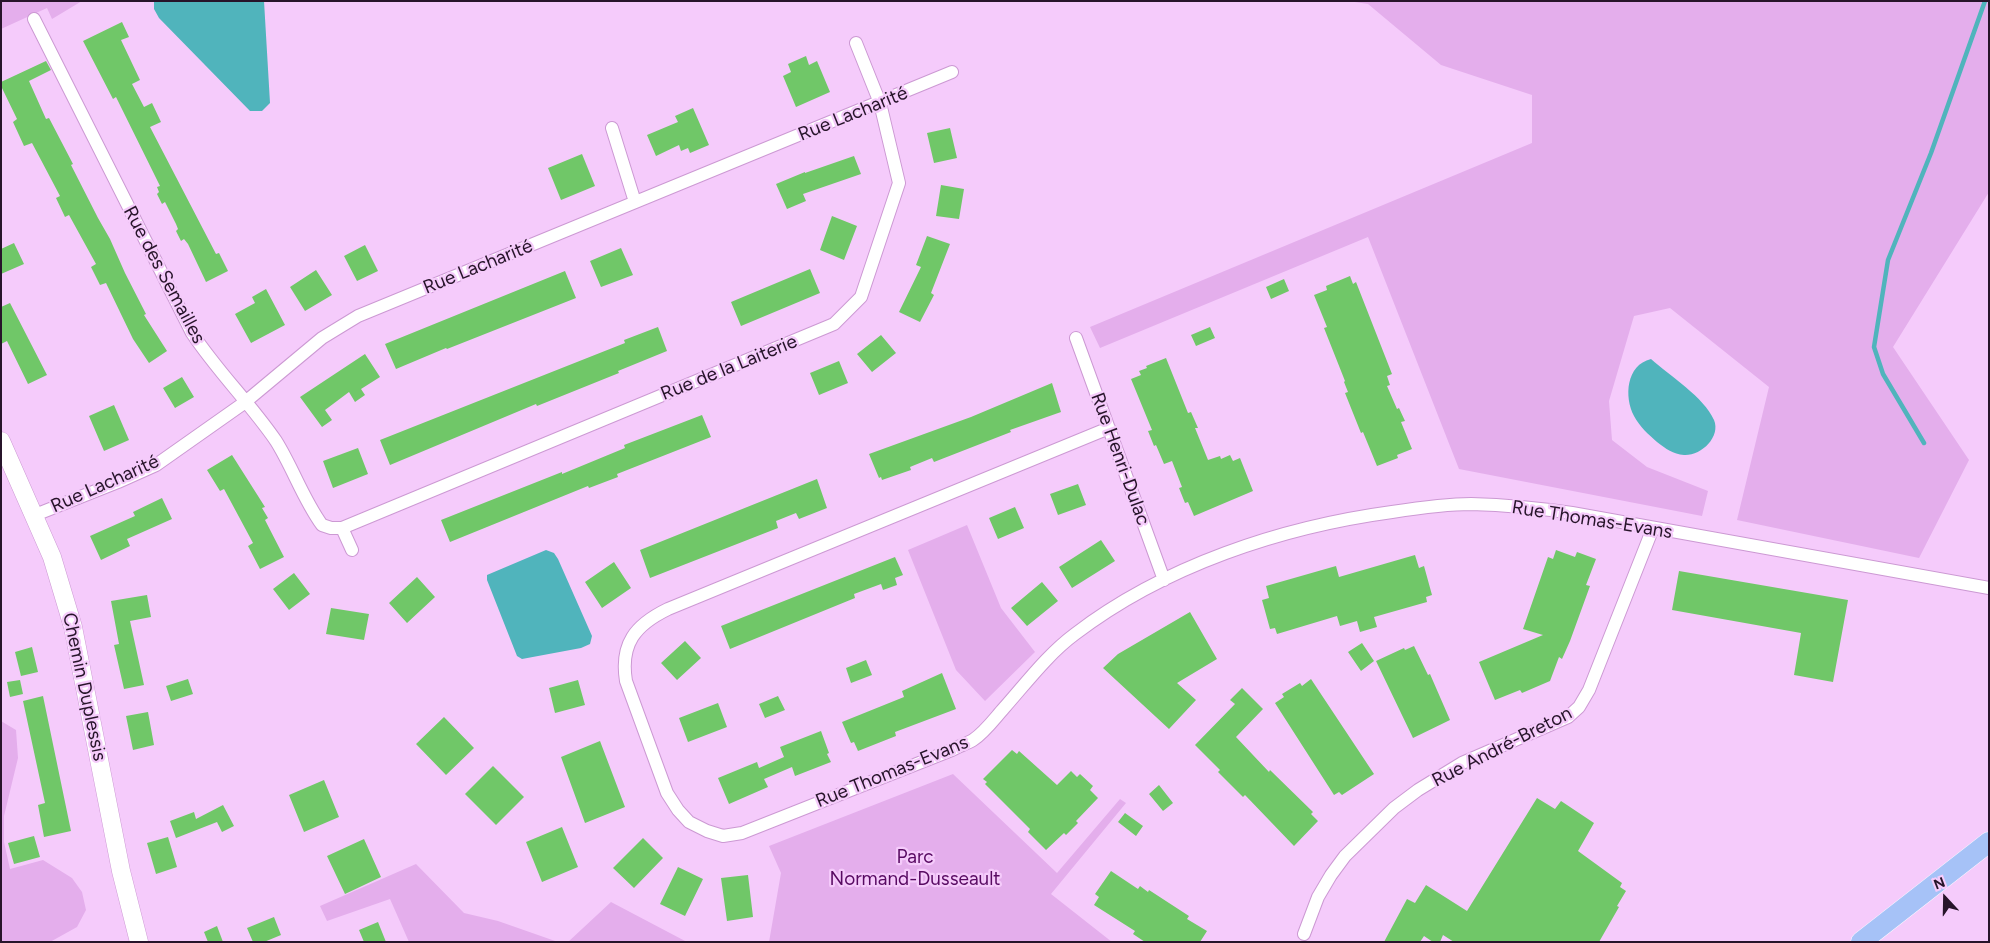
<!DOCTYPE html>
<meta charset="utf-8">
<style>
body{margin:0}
#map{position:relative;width:1990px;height:943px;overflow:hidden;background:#f5cbfb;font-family:Figtree,sans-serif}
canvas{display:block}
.frame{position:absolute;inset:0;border:2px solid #27142a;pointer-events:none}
.north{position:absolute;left:1920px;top:873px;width:50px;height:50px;-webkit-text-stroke:4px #f5cbfb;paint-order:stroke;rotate:339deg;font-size:14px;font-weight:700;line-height:20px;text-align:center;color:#27142a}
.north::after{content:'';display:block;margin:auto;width:18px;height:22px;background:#27142a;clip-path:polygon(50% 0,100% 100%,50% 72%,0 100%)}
</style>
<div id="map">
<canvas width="1990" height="943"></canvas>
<div class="frame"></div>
<div class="north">N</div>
</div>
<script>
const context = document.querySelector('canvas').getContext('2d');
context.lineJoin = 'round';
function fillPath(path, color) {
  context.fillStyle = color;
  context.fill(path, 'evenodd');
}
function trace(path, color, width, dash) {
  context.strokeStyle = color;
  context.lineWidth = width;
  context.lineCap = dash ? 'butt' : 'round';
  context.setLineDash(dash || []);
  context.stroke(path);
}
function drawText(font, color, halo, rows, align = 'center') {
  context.font = font + ' Figtree,sans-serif';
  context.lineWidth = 4.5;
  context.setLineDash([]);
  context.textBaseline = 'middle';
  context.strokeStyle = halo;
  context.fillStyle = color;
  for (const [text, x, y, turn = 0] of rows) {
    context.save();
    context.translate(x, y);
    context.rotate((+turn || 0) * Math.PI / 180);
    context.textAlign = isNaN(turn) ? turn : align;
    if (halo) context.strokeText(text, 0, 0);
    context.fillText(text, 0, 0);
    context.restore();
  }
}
const green = new Path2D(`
 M1 1H82L52 19 47 8 1 29Z
 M1348 1H1989V192L1893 347 1969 460 1919 558 1737 520 1769 387 1670 308 1634 316 1609 401 1612 440 1647 467 1708 491 1702 516 1459 469 1368 237 1100 348 1090 327 1532 143V95L1441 65 1368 4Z
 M967 525 1001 608 1035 652 985 701 956 670 908 550Z
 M1 721 16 730 18 758 4 816V842L10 869 43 860 72 878 82 892 86 910 77 927 50 942H1Z
 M953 774 1057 873 1120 799 1126 803 1051 894 1112 942H769L781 873 769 846Z
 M416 864 464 913 498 921 558 942H409L390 899 327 921 320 906Z
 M611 902 687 942H568Z`);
const water = new Path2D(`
 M154 1H264L270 103 262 111H250L159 18 154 9Z
 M1651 359C1670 376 1704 397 1714 420 1721 437 1701 456 1684 455 1673 454 1666 449 1657 442 1648 434 1640 427 1634 416 1624 397 1626 365 1651 359Z
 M546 550 554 553 558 559 592 636 590 644 581 648 522 659 517 656 487 580V575Z`);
const stream = new Path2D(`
 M1924 443 1883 374 1874 347 1888 260 1931 153 1985 1`);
const building = new Path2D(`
 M122 22 129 37 121 40 140 80 132 84 144 107 152 103 161 122 150 127 216 254 219 253 228 271 206 282 188 244 184 239 181 241 176 231 178 229 176 224 165 202 162 204 157 194 159 192 157 187 160 186 116 97 113 99 83 41Z
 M806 56 809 65 817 61 830 92 796 107 783 76 791 72 788 64Z
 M46 61 51 70 29 81 46 119 49 118 73 164 71 165 98 218 110 239 125 273 146 314 144 315 167 351 149 363 133 339 106 283 100 285 91 267 96 264 69 215 65 217 56 198 60 196 32 143 24 146 13 122 17 119 1 86V82Z
 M693 108 709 145 690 153 688 148 681 151 679 145 656 156 647 135 678 122 675 116Z
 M950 128 957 158 934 163 927 133Z
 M582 154 595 186 561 200 548 168Z
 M854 156 861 174 803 194 806 201 787 209 776 184 805 172V173Z
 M941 185 964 189 959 219 936 216Z
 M832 216 857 226 844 260 820 250Z
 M927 236 950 244 931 293 934 295 920 322 899 312 921 267 916 265Z
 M14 243 24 264 1 274V249Z
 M365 245 378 271 357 281 344 256Z
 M621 248 633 275 601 287 590 261Z
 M810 269 820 293 741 326 731 302Z
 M316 270 332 295 305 311 290 287Z
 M565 271 576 298 447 349 446 348 396 369 385 344Z
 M1350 276 1353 284 1356 282 1392 374 1387 376 1390 385 1387 386 1397 409 1399 408 1405 421 1401 422 1412 449 1397 455 1398 458 1377 466 1363 432 1361 433 1345 393 1348 392 1344 382 1345 381 1324 328 1327 327 1314 295 1327 290 1326 286Z
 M1284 279 1289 291 1271 299 1266 287Z
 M266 289 285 325 251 343 235 314 255 303 252 297Z
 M10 303 47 375 28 384 7 341 1 344V307Z
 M658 327 667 351 618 371 619 373 537 406 536 404 390 465 380 440 625 343 624 340Z
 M1210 327 1215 338 1196 346 1191 335Z
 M881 335 896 353 872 372 857 354Z
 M365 354 380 377 361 389 365 395 355 402 349 392 325 410 332 420 322 427 300 397Z
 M1166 358 1188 413 1191 412 1198 428H1195L1208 460 1220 456 1221 459 1230 455 1233 461 1240 458 1253 491 1194 516 1188 502 1185 503 1179 488 1182 487 1172 461 1164 464 1156 445 1154 446 1148 431 1152 430 1131 379 1141 375 1139 371 1147 368 1146 366Z
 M839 361 848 383 819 395 810 373Z
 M182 377 194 397 175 408 163 388Z
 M1052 383 1061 412 1010 430 1011 432 934 462 932 458 910 467 911 470 882 480 881 477 879 478 869 454 971 417Z
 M114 405 129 440 104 451 89 416Z
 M702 415 711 437 617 474 618 477 589 488 588 486 450 542 441 520 562 472V474L625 448 624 445Z
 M358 448 368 474 333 488 323 461Z
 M232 455 265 507 262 508 268 518 265 520 284 557 260 569 248 546 253 543 224 489 220 491 207 470Z
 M817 479 827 508 799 519 796 513 776 521 778 528 650 578 640 550Z
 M1078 484 1086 505 1058 515 1050 494Z
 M162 498 172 519 127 539 130 546 101 560 90 536 135 516 133 512Z
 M1015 507 1024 528 998 539 989 518Z
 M1101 540 1115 561 1072 588 1059 567Z
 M1556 550 1575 557 1577 552 1596 559 1586 585 1590 586 1570 641 1562 659 1559 657 1550 681 1522 693 1520 690 1495 700 1479 662 1543 635 1523 629 1548 557 1553 559Z
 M1415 555 1419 568 1424 566 1432 595 1426 597 1427 602 1374 617 1377 627 1360 632 1357 621 1340 626 1337 616 1277 634 1275 628 1270 629 1262 600 1269 598 1266 586 1336 566 1339 577Z
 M895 557 903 575 895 578 897 585 883 590 881 584 854 594 855 598 730 649 721 626Z
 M614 562 631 588 602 608 585 582Z
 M1679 571 1848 600 1833 682 1794 675 1801 633 1672 610Z
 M294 573 310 594 289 610 273 589Z
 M417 577 435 597 407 623 389 603Z
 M1042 582 1058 601 1027 626 1011 608Z
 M147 595 151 617 130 621 144 685 124 689 114 645 119 644 111 601Z
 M331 608 369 614 364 640 326 634Z
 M1190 612 1217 659 1177 683 1196 700 1169 729 1103 668 1118 654Z
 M685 641 701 658 677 680 661 663Z
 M1362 643 1374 661 1361 671 1348 652Z
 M1414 646 1428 675 1430 674 1450 720 1413 738 1376 661 1404 648 1405 650Z
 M32 647 38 672 21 676 15 652Z
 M866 660 872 675 851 683 846 668Z
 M942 673 956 709 895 732 896 736 858 751 854 742 851 743 842 722 904 697 902 691Z
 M188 679 193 694 171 701 166 686Z
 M1311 679 1374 774 1342 795 1339 792 1334 795 1275 703 1284 697 1282 694 1300 683 1302 686Z
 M20 680 23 694 10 697 7 682Z
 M578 680 585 705 555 713 549 688Z
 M1242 688 1263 709 1236 737 1269 772 1270 770 1313 812 1311 814 1318 821 1294 846 1245 795 1243 797 1218 772 1220 770 1195 745 1235 704 1230 700Z
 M43 696 71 831 44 837 38 805 45 803 23 701Z
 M778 696 785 710 765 718 759 704Z
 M718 703 727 727 688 742 679 718Z
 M148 712 154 745 133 750 126 716Z
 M444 717 474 748 446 775 416 744Z
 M821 731 829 753 827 754 831 762 795 776 792 767 764 779 768 787 729 804 718 778 757 762 759 768 784 757 780 747Z
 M600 741 625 807 585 823 561 757Z
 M1012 750 1017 754 1019 751 1057 785 1071 771 1077 777 1080 774 1093 786 1090 790 1098 798 1076 821 1078 823 1066 835 1064 833 1046 850 1028 832 1030 829 985 784 987 782 983 779Z
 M493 766 524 797 496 825 465 794Z
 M324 780 339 817 304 832 289 795Z
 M1159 785 1173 803 1163 811 1149 794Z
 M1537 798 1555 809 1561 801 1594 823 1578 851 1622 883 1620 887 1626 891 1617 906 1619 907 1599 942H1454L1443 935 1440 942H1433L1424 936 1420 942H1384L1407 899 1415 903 1426 885 1467 911Z
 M223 805 234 826 222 832 217 822 176 838 170 821 194 812 196 819Z
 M1125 813 1143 826 1136 836 1118 822Z
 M562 827 578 867 542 882 526 842Z
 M34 836 40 857 14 864 8 843Z
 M168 837 177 867 156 874 147 843Z
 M643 838 663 858 634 888 613 868Z
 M364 839 381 877 345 894 327 856Z
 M678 867 703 879 685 916 660 904Z
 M1111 871 1138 889 1140 886 1148 892 1149 890 1189 916 1187 919 1207 931 1200 942H1145L1133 934 1135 931 1094 905 1099 897 1095 894Z
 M748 875 753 917 727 921 721 878Z
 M274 917 281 935 264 942H253L247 928Z
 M378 922 386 942H364L359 930Z
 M217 926 223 942H208L204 932Z`);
const street = new Path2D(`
 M34 19 192 333C217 371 250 403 276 441 293 468 303 499 322 525L331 528H342L834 324 861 297 899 183 880 103 856 43
 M612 128 635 202
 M1076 338 1164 580
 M1109 428 668 609C635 625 620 644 626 681L667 793 678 810 689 822 707 831 723 836 742 833 952 750C959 746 966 744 973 740 985 732 995 718 1004 708 1027 682 1048 654 1075 634 1164 566 1281 527 1392 512 1418 508 1444 504 1471 504 1505 505 1538 508 1572 513L1989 588
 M35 515 118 482 156 465 244 403 322 338 358 316 952 72
 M342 528 352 550
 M1304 934 1318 897 1331 875 1345 856 1394 808 1418 790 1462 763 1568 717 1579 707 1589 690 1653 528`);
const secondary = new Path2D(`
 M1 441 52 557 73 627 121 871 139 942`);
const primary = new Path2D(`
 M1861 942 1989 842`);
const streetNames = [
 ["Rue Lacharité",853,114,-22],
 ["Rue Lacharité",478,267,-22],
 ["Rue des Semailles",164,275,62],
 ["Rue de la Laiterie",729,368,-22],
 ["Rue Henri-Dulac",1120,459,70],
 ["Rue Lacharité",105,484,-24],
 ["Rue Thomas-Evans",1592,520,9],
 ["Chemin Duplessis",84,687,78],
 ["Rue André-Breton",1502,747,-27],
 ["Rue Thomas-Evans",892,772,-22]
];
const parkNames = [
 ["Parc",915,857],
 ["Normand-Dusseault",915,879]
];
fillPath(green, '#e4aeec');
fillPath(water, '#50b4bc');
trace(stream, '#50b4bc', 4.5);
fillPath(building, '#70c768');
trace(street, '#cc99d3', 14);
trace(secondary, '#cc99d3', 19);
trace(primary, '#fff', 21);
trace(street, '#fff', 12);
trace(secondary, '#fff', 18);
trace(primary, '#a6c2f7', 20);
drawText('19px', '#27142a', '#f5cbfb', streetNames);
drawText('19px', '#580a62', '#f5cbfb', parkNames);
</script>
